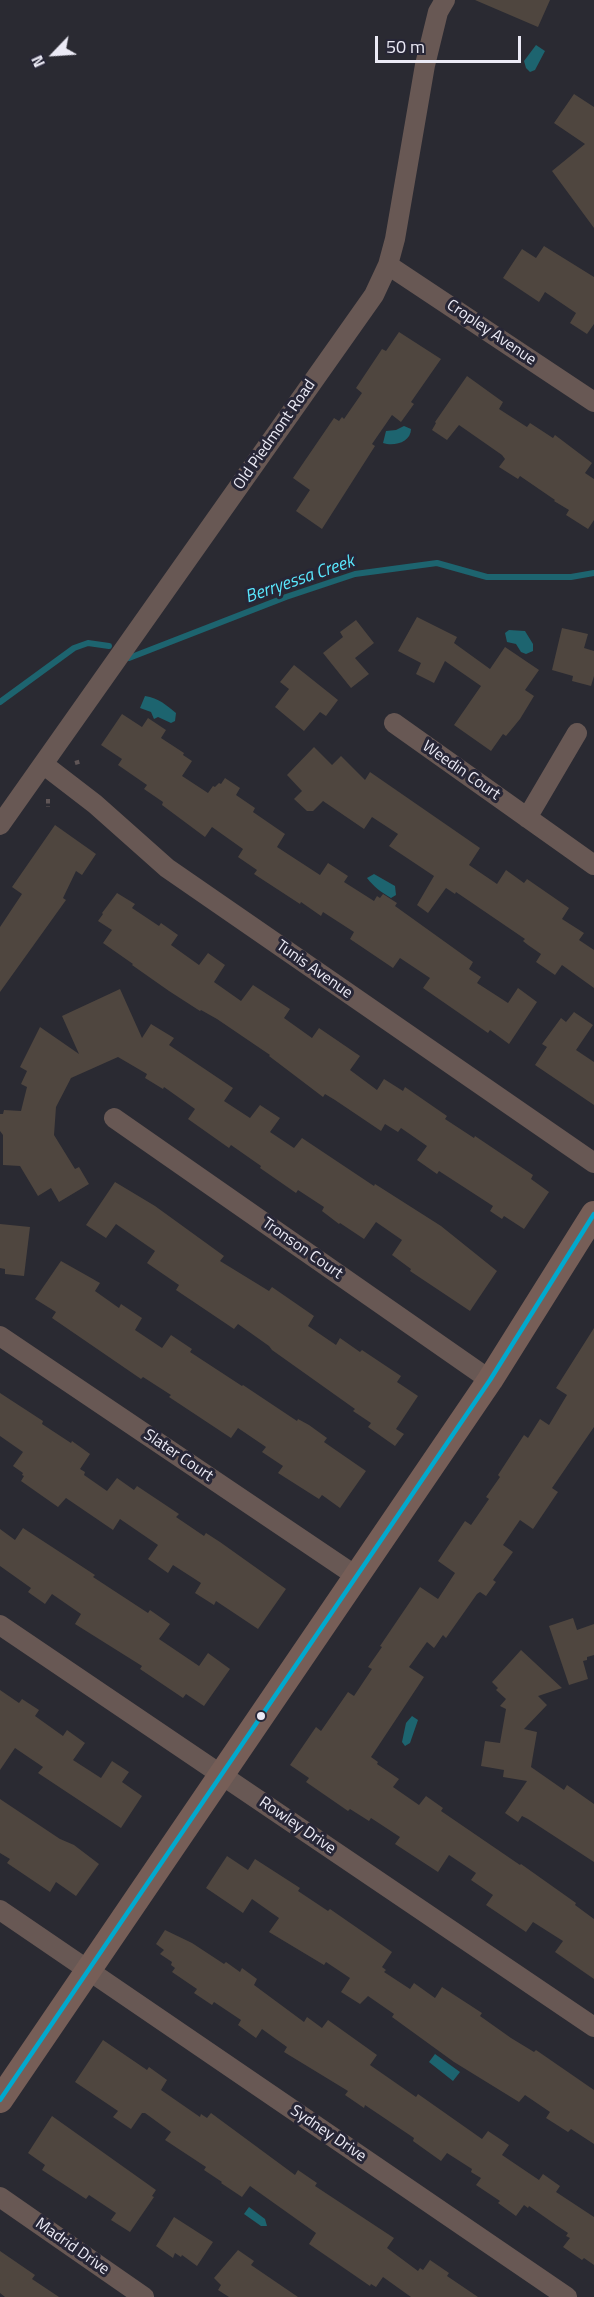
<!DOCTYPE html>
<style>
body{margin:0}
#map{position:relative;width:594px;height:2297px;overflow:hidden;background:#2a2a32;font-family:"Titillium Web",sans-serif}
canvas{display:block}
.north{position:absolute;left:24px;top:24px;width:60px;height:60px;-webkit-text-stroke:4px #272636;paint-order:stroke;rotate:245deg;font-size:16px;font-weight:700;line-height:24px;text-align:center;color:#ebeaf5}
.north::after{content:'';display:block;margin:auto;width:21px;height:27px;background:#ebeaf5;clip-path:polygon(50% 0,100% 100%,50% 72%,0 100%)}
.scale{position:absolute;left:375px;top:36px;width:146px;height:27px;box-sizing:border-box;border:3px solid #ebeaf5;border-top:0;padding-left:8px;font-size:18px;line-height:21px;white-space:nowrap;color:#ebeaf5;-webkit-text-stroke:4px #272636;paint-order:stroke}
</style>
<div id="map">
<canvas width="594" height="2297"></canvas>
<div class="north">N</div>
<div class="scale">50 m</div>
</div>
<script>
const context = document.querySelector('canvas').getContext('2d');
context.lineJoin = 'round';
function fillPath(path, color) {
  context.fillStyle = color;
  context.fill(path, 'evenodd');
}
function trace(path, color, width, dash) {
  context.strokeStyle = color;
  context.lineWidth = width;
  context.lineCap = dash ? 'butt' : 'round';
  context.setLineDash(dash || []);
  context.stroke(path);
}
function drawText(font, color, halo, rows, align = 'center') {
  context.font = font + ' "Titillium Web",sans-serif';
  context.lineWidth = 6;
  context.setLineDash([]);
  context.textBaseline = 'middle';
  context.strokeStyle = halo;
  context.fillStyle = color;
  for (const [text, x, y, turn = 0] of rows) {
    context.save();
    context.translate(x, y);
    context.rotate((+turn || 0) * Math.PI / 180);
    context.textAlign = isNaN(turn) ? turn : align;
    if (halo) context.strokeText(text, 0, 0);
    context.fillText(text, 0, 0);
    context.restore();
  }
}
const water = new Path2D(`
 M536 45 545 51 535 70 530 72 526 68 524 61Z
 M404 426 411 429C411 442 394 447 383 443L386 431 396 430Z
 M509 630 525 631 533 644V651L526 654 521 652 516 644 507 642 505 633Z
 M145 696C159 698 166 705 176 713L175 721 171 723 158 717 154 719 151 712 140 708Z
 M374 874 395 886 396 895 391 898C381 892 374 887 367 878Z
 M412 1716 418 1720 410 1743 405 1746 402 1742 406 1723Z
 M435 2054 460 2072 453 2081 429 2062Z
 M249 2207 265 2219 267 2226H261L244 2214Z`);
const stream = new Path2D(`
 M129 658 286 597 355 574 437 563 487 577H571L594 573
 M0 702 74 648 88 643 109 646`);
const building = new Path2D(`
 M475 0H550L538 27Z
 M574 94 594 107V228L552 171 585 144 554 123Z
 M544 246 594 277V324L587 334 570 323 576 313 545 292 539 302 503 278 522 249 536 258Z
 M399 332 441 359 411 402 414 404 401 422 392 415 372 444 375 446 322 529 296 511 310 490 293 478 334 418 339 421 342 417 344 419 362 393 356 388 382 349 386 351Z
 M467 376 503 402 499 409 527 427 530 423 553 438 555 435 592 463 585 473 594 479V520L588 529 566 515 569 510 554 501 555 500 520 476 518 479 499 467 505 459 502 455 459 425 447 440 432 430 436 423 435 422Z
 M417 617 457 637 454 643 490 669 505 647 539 670 525 690 534 696 520 719 506 736 503 734 491 751 454 725 481 686 445 661 434 683 416 674 421 663 398 651Z
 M356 620 374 643 355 658 369 674 351 688 323 653 343 637 340 632Z
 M562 628 588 634 584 648 594 651V676L591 686 572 681 573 676 552 670Z
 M294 665 338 700 326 716 320 712 304 731 275 707 289 689 280 682Z
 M122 714 142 727 148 718 166 730 161 738 184 753 183 755 192 761 182 776 208 793 213 786 215 787 219 783 221 784 225 778 240 788 236 795 255 808 253 812 285 834 277 847 320 875 328 863 348 876 344 882 374 901 377 896 380 898 383 894 397 903 395 906 473 962 469 969 481 977 477 983 508 1003 518 988 537 1002 509 1044 490 1030 488 1033 423 988 430 978 400 958 393 968 350 939 354 932 323 912 321 916 301 902 300 904 254 874 257 870 238 857 243 849 212 827 205 837 162 805 163 802 144 789 147 785 118 765 122 759 101 745Z
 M314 747 332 765 341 756 365 780 370 772 480 848 469 865 497 884 506 870 524 883 527 879 569 908 562 919 584 933 579 940 594 950V988L562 965 555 975 536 962 541 954 528 945 523 941 525 939 456 892 455 894 446 888 428 913 417 905 434 876 389 846 398 834 372 817 364 829 323 801 313 811H307L294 799 302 791 287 775Z
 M55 825 96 854 82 875 76 871 63 898 66 900 0 992V927L22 894 12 887Z
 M117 893 135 904 132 908 159 926 161 923 178 935 171 945 199 965 208 953 225 965 214 982 241 1001 253 985 290 1009 284 1018 312 1038 319 1028 360 1056 350 1070 377 1090 384 1079 403 1091 405 1087 447 1116 445 1119 474 1138 475 1136 533 1175 531 1179 549 1192 524 1229 504 1216 502 1219 490 1211 493 1206 439 1171 437 1174 417 1160 427 1146 401 1128 398 1132 385 1124 381 1131 335 1100 325 1094 323 1097 269 1056 270 1055 217 1019 201 1010 200 1011 169 991 132 965 133 964 103 943 112 930 98 921 103 914 102 913Z
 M120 989 142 1038 151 1024 174 1038 169 1045 233 1088 224 1101 250 1118 260 1105 280 1118 270 1132 294 1148 302 1138 374 1186 375 1184 441 1226 497 1271 470 1311 410 1271 411 1269 392 1255 402 1240 376 1222 364 1239 340 1223 339 1224 322 1211 324 1207 298 1190 296 1193 260 1168 261 1166 231 1145 229 1148 188 1119 195 1109 164 1087 163 1089 145 1078 147 1074 118 1057 71 1078 56 1107 54 1135 75 1169 79 1167 89 1184 59 1202 51 1188 38 1196 20 1166 3 1165V1135L0 1131V1114H3L4 1110 21 1111 27 1087 21 1084 27 1071 20 1067 40 1027 79 1054 62 1016Z
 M574 1012 593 1025 576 1050 594 1062V1105L535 1065 547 1047 542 1044 561 1018 566 1022Z
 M115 1182 155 1206 224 1256 220 1261 269 1291 272 1287 314 1316 308 1326 336 1345 340 1338 360 1352 362 1350 401 1376 397 1382 418 1396 396 1429 404 1434 395 1446 368 1427 371 1423 353 1411 355 1409 272 1350 269 1346 238 1324 234 1329 176 1290 179 1285 147 1263 155 1251 116 1224 106 1238 86 1225Z
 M0 1224 30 1227 24 1276 5 1274V1269L0 1268Z
 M61 1261 100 1283 95 1291 119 1308 121 1304 142 1318 135 1330 162 1348 171 1335 192 1349 190 1352 242 1386 243 1385 297 1421 298 1419 309 1425 327 1438 324 1442 366 1471 340 1508 322 1495 319 1499 278 1473 283 1466 262 1452 266 1447 238 1428 231 1438 169 1397 171 1395 143 1377 141 1379 52 1318 56 1312 35 1299Z
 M594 1328V1427L552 1488 558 1492 533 1529 520 1520 503 1545 513 1552 493 1580 496 1582 486 1596 480 1592 477 1594 446 1638 443 1635 434 1648 427 1642 409 1667 424 1677 371 1757 378 1762 377 1764 399 1779 393 1787 419 1805 426 1796 443 1808 441 1811 520 1865 521 1864 576 1903 575 1905 594 1919V1979L555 1952 563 1941 533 1922 526 1932 486 1905 493 1895 471 1880 476 1873 449 1855 438 1872 395 1844 400 1837 371 1818 369 1821 350 1809 348 1811 306 1782 309 1778 290 1765 316 1727 321 1731 348 1692 354 1696 372 1669 368 1667 382 1647 380 1646 420 1587 438 1599 455 1573 438 1561 465 1521 471 1525 489 1499 486 1497 500 1477 498 1475 524 1435 528 1438 540 1419 549 1425 567 1395 556 1388Z
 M0 1393 43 1421 42 1424 71 1443 72 1441 90 1454 80 1469 85 1472 84 1475 107 1491 117 1478 134 1490 137 1486 179 1514 176 1517 204 1536 206 1533 220 1542 286 1589 258 1629 216 1601 214 1605 195 1593 201 1583 173 1565 168 1573 148 1559 158 1545 120 1519 113 1530 66 1498 58 1507 21 1481 24 1476 22 1475 23 1473 13 1466 23 1452 0 1436Z
 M23 1528 95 1575 93 1577 148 1613 150 1610 170 1624 159 1639 199 1666 208 1653 230 1669 204 1706 186 1694 183 1698 140 1669 142 1666 75 1624 81 1614 52 1594 45 1604 28 1592 31 1588 0 1566V1529L15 1540Z
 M573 1618 577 1630 594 1624V1655L587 1657V1660L583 1661 588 1679 569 1685 549 1626Z
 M521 1650 562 1688 538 1696 547 1705 524 1729 537 1732 531 1767 564 1790 567 1785 594 1804V1862L528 1819 522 1816 518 1822 505 1813 527 1781 503 1777 504 1770 481 1766 485 1741 500 1743 506 1709 500 1706 506 1699 496 1690 498 1688 492 1682Z
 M0 1690 19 1703 22 1699 39 1710 35 1716 63 1736 67 1730 85 1743 73 1760 101 1778 112 1761 129 1772 122 1782 142 1796 121 1828 38 1773 43 1767 15 1748 0 1770Z
 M0 1799 60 1839 74 1845 99 1864 76 1896 56 1882 50 1892 7 1863 10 1859 0 1853Z
 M227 1856 248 1870 255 1859 300 1888 298 1891 328 1911 330 1909 392 1952 382 1967 386 1970 384 1972 410 1989 414 1983 435 1998 442 1987 482 2013 480 2016 511 2038 534 2052 536 2050 594 2090V2144L571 2129 568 2132 546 2118 550 2112 525 2095 519 2102 454 2062 392 2017 394 2014 368 1996 360 2004 341 1992 350 1978 326 1962 324 1965 269 1932 279 1918 252 1899 243 1913 206 1888Z
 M165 1930 192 1943 224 1964 226 1962 240 1972 242 1968 257 1979 254 1985 304 2022 307 2017 322 2028 328 2020 377 2055 370 2065 416 2097 418 2094 482 2139 488 2131 509 2145 502 2155 539 2180 543 2174 560 2186 556 2192 594 2217V2265L584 2258 582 2260 563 2247 570 2238 566 2236 568 2233 556 2225 529 2206 528 2208 524 2205 516 2216 498 2203 500 2201 476 2185 481 2178 471 2172 472 2169 447 2153 441 2161 413 2141 414 2138 365 2105 364 2108 345 2095 348 2091 284 2052 287 2047 262 2029 256 2038 238 2025 241 2020 214 2002 212 2005 194 1993 197 1989 172 1972 175 1968 171 1965 172 1962 160 1954 164 1950 156 1944Z
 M103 2040 147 2070 149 2067 167 2080 161 2090 200 2117 201 2114 207 2118 211 2113 295 2175 298 2170 317 2183 315 2186 394 2238 387 2248 418 2271 420 2268 423 2270 430 2260 449 2273 447 2276 478 2297H411L383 2277 376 2287 371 2284 370 2286 309 2244 316 2233 250 2186 242 2197 221 2183 222 2182 204 2170 206 2167 165 2140 171 2132 145 2113H142L131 2129 113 2117 118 2111 75 2082Z
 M52 2116 156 2190 152 2196 154 2197 130 2232 111 2220 116 2213 89 2195 86 2199 42 2170 45 2165 28 2153Z
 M174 2217 213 2242 197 2266 182 2255 181 2257 175 2253 173 2258 156 2246Z
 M238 2250 254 2261 251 2265 298 2297H229L218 2290 221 2285 214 2278Z
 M0 2251 35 2275 32 2279 59 2297H5L0 2293Z`);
const path = new Path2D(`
 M75 763 82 761
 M48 799V807`);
const minor = new Path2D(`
 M388 265 594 402
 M394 723 594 865
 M43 764 95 804 167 868 594 1163
 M527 818 577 733
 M0 825 374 295 388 265 395 239 425 65 438 12 445 0
 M114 1118 490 1380
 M0 1336 356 1576
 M0 1625 594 2027
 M0 1910 567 2297
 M0 2197 144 2297`);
const major = new Path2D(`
 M0 2100 490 1380 594 1214`);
const bus1 = new Path2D(`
 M0 2100 490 1380 594 1214`);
const markers = [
 [261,1716,5,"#ebeaf5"]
];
const streetNames = [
 ["Cropley Avenue",491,333,34],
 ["Old Piedmont Road",275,435,-55],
 ["Weedin Court",461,771,35],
 ["Tunis Avenue",314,970,35],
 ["Tronson Court",302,1249,35],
 ["Slater Court",178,1456,34],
 ["Rowley Drive",297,1826,34],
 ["Sydney Drive",328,2134,34],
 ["Madrid Drive",72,2247,35]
];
const waterNames = [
 ["Berryessa Creek",300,580,-19]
];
fillPath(water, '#1d646f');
trace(stream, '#1d646f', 6);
fillPath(building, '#4f463f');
trace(path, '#605657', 4, [4.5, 3]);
trace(minor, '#685854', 20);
trace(major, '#765e57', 26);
trace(bus1, '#00a9ce', 4.5);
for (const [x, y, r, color] of markers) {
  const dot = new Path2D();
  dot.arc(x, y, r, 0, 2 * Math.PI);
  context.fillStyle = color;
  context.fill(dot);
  trace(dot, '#272636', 2);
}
drawText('16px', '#ebeaf5', '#272636', streetNames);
drawText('italic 18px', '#59e5fb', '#272636', waterNames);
</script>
